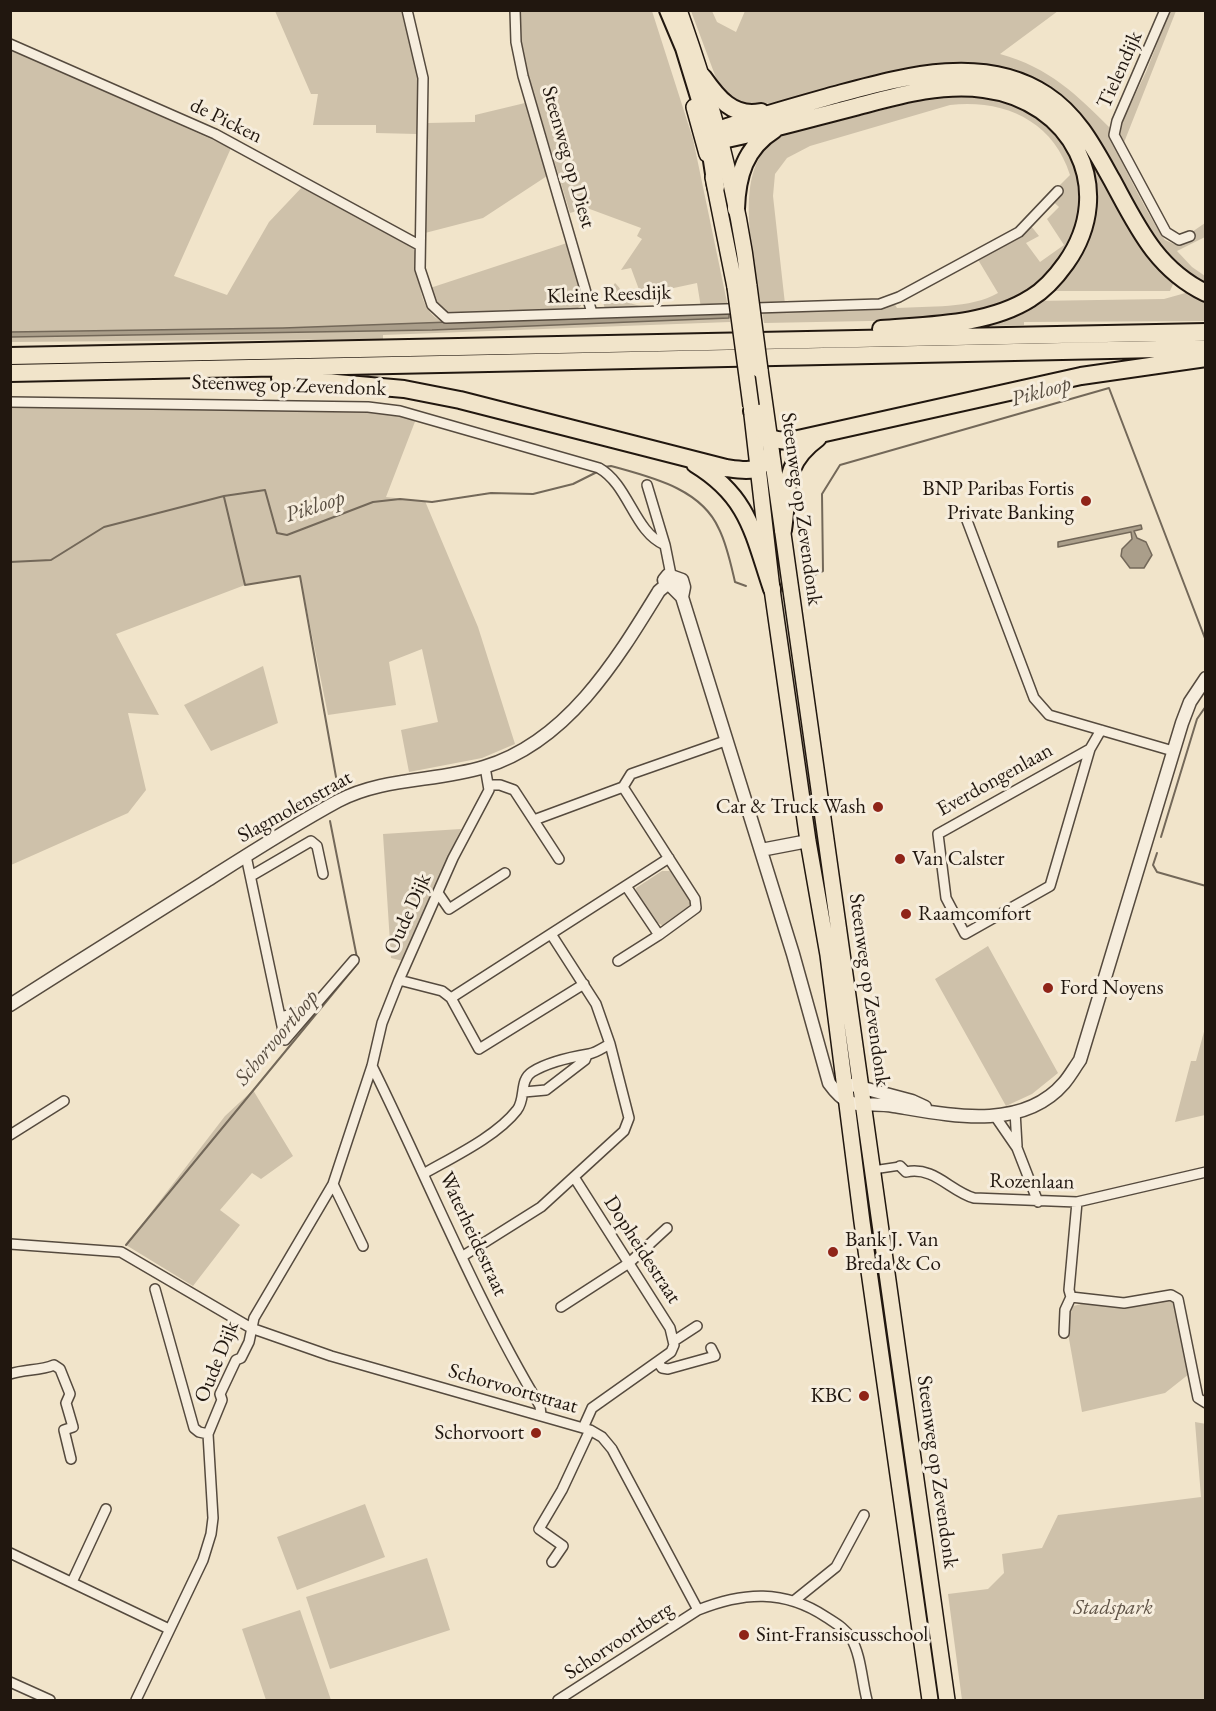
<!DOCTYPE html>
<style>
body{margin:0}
#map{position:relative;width:1216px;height:1711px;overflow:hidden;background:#f1e4ca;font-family:"EB Garamond",serif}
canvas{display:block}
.frame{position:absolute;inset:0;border:12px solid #21170f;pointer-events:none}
</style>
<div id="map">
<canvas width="1216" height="1711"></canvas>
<div class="frame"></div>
</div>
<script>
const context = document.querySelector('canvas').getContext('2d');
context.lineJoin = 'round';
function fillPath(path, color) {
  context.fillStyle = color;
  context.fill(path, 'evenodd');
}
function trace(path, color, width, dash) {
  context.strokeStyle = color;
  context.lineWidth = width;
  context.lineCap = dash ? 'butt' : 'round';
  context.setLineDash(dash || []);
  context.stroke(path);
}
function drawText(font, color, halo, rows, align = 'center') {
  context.font = font + ' "EB Garamond",serif';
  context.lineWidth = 6;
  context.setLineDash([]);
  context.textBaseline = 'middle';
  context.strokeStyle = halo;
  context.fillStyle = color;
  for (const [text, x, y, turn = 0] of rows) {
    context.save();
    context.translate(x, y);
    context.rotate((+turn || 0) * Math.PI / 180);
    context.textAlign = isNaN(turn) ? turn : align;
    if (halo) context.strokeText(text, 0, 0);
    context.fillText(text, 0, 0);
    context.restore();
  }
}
const green = new Path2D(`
 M275 11H401L418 71 417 134 376 133V125H313L318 94H311Z
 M519 11H652L693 139 728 307 701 308 697 283 641 295 631 268 621 270 642 239 637 236 641 228 587 208 570 213 522 55Z
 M691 11H712L717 22 736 32 745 11H1058L1000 54C1050 68 1076 94 1111 129 1108 141 1155 227 1165 240L1174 244 1184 243 1189 234 1205 223V237L1177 251 1192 267 1205 276V285L1163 254 1046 86 1023 75H882L778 102 748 106 730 98 719 86Z
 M1170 11H1176L1123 145 1118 135 1120 126 1146 72Z
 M10 49 231 148 174 276 227 295 269 222 304 185 413 247C424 272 411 309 447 324L729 312 730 322 383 335V339L11 342Z
 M998 81 1065 117 1174 282 1170 291H1053L1081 251 1084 153 996 85 729 131 889 88Z
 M959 94 999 97 1054 125 1076 160 1083 203 1072 241 1043 280 1003 304 983 310 922 320 764 323 762 312 880 306 894 303 897 308C929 306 970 309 998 293L977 258 1017 237 1031 226 1039 236 1026 243 1040 262 1064 245 1047 219 1059 207 1048 197 1070 175C1053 120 1003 99 950 105L810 146 787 158 775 174 773 196 785 304 761 306C755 258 726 157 787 134L938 96Z
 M525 103 547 176 483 218 425 233 428 123 475 122V115Z
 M567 243 583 294 581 306 576 309 456 317 439 310 427 289Z
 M615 283C632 300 613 300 646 307L605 309 603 302Z
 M1189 292 1205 298V321L1024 322V325L965 327 1033 301 1164 299Z
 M10 406 353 410 416 419 386 497 425 501 478 627 515 744 482 758 409 772 401 730 438 722 422 649 389 662 396 705 328 715 300 576 245 585 116 634 159 715 128 713 146 790 128 813 11 865Z
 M263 666 278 723 211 751 184 705Z
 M461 829 403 961 391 958 383 834Z
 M662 871H670L691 902 690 910 664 926C652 922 637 902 636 888Z
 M988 946 1058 1073 1032 1094 1006 1106 935 979Z
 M1205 1028V1115L1175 1122 1191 1061H1196Z
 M253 1090 293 1156 261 1179 252 1173 220 1210 240 1225 193 1286 126 1245 225 1116Z
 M860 1137 871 1207 942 1700H935L857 1138Z
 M1169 1300 1177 1305 1189 1374 1165 1393 1082 1412 1069 1339 1070 1307 1081 1304 1134 1306Z
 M1195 1422 1206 1424 1205 1700H962L948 1594 988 1589 1004 1573 1002 1554 1042 1548 1058 1515 1201 1497Z
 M365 1504 385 1557 297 1590 277 1537Z
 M427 1558 450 1630 330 1669 306 1597Z
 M300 1610 331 1700H266L242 1629Z`);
const water = new Path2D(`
 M729 312V318L432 330 11 337 10 332 283 328Z
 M1141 525 1142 529 1134 531 1137 538 1146 542 1152 555 1144 568H1130L1121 556 1122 549 1132 539 1131 532 1058 547V542Z`);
const stream = new Path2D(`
 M604 467 611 466C650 477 701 488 719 529 727 545 731 565 735 582L746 586
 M224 497 245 585 300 576 336 777
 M10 562 51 560 104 527 224 496 265 490 277 533 287 535 373 502 400 499 432 502 491 493 533 494 573 484 597 472
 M812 576 823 571 822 494 840 465 1109 388 1206 641
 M1161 837 1197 719 1206 706
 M1157 853 1153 865 1157 872 1206 886
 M126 1245 358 963 330 821`);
const pedestrian = new Path2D(`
 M873 1170 900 1166`);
const minor = new Path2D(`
 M407 10 423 78 420 269 432 305 446 318 880 304 899 297 1019 232 1058 191
 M515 10 516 42 523 76 592 313
 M1165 10 1117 121 1114 135 1166 232 1179 240 1190 236
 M10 44 215 134 419 245
 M10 402 368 407 400 411 599 468C629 485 634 532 665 545
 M647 485 665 545 671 575
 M966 518 1034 698 1049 715 1173 751
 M1090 749 938 834 946 898 965 934 1050 886 1090 749 1101 730
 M490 785H500L514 790 559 859
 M623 787 631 774 725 741
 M534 820 623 787 695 899 696 908 659 935 626 886
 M246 856 285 1040 354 960
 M251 876 311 841 317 846 323 874
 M438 893 449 909 505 873
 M618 961 659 935
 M399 980 442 991 451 998 479 1049 584 984
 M451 998 669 858
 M280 1017 302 1012
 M372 1066C428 1179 475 1298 540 1406L541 1415
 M524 1092 546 1090 585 1060 587 1055
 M1015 1111 1017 1146
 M995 1116 1017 1148 1038 1202
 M10 1135 64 1101
 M900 1166 906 1172C934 1166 950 1191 974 1198L1077 1202 1206 1172
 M425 1173C453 1157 497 1136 517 1110 526 1099 519 1080 532 1072 548 1062 571 1057 589 1054 596 1053 604 1047 610 1044
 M574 1177 670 1328 674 1345 671 1352 592 1408 583 1428
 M333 1184 363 1246
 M1077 1202 1069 1290 1071 1297 1124 1303 1171 1295 1178 1299 1198 1398 1206 1403
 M10 1244 121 1252 251 1328 331 1356 590 1430 602 1437 612 1449 698 1610
 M463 1256 541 1207 624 1131 629 1118 610 1044 596 1004 551 934
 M155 1289 194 1428 199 1432 208 1434
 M561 1307 629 1263 667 1228
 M1064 1333 1065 1310 1071 1297
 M674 1341 697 1326
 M658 1362 662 1368 668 1369 715 1356 711 1348
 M10 1374C26 1369 39 1371 54 1365L60 1369 70 1394 66 1403 73 1427 64 1430 71 1459
 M10 1553 169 1629
 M552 1562 563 1546 539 1529 562 1490 590 1430
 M72 1582 106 1509
 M795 1600 836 1567 864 1515
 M10 1682 50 1700
 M136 1700 203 1560 211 1534 213 1518 208 1434 222 1400 220 1394 236 1360 241 1358 249 1342 254 1318 333 1184 372 1066 382 1023 399 980 453 858 489 790 485 767
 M558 1700 698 1610C743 1592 784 1589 826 1617 835 1623 845 1628 851 1638 861 1655 862 1681 867 1700`);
const tertiary = new Path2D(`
 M666 585 664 580 668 575 682 580 684 587 682 597
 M672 587 682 597 793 954 829 1083C852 1115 861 1100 894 1106 948 1115 1022 1132 1064 1083 1070 1076 1075 1067 1080 1060L1182 723 1190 702 1206 678
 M761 850 808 841
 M10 1005C74 964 138 924 203 883 247 855 292 826 338 801 384 777 435 782 484 767 567 742 616 661 659 591L666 585
 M852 1085 912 1101 925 1107`);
const primary = new Path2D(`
 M679 10C711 100 738 192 749 286
 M694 107 707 154
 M713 177 735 287
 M760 370 947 1700
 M752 415 772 589 808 841 828 955 862 1222 930 1700`);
const motorway = new Path2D(`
 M668 10 684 48 711 136 709 141 716 187
 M703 77C717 97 733 118 761 112
 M711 136 715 139H727C770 130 812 118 855 107 897 96 940 83 984 89 1071 100 1119 188 1066 263 1056 277 1046 289 1031 298 989 325 930 325 881 329
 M711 136 718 130C756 117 796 106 835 95 902 77 983 53 1046 95 1078 116 1094 148 1112 180 1137 226 1156 269 1206 293
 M736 209C737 176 745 148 774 130
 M10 356 1206 332
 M10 373 1206 348
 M280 378 404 389 460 400 726 468C747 471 760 474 771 453
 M752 411C765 432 760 440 789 441L1081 376 1206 358
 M695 464C749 497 753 533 772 589
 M783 530C789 490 781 465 818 438`);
const primaryBridge = new Path2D(`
 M749 286 760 370
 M735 287 751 406`);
const markers = [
 [1086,501,6,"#8f2418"],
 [878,807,6,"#8f2418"],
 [900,859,6,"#8f2418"],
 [906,914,6,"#8f2418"],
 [1048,988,6,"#8f2418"],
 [833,1252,6,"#8f2418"],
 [864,1396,6,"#8f2418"],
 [536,1433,6,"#8f2418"],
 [744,1635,6,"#8f2418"]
];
const streetNames = [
 ["Tielendijk",1120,70,-66],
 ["de Picken",226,121,26],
 ["Steenweg op Diest",568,157,74],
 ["Kleine Reesdijk",609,295,-2],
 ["Steenweg op Zevendonk",289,386,2],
 ["Steenweg op Zevendonk",801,509,82],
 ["Everdongenlaan",995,780,-29],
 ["Slagmolenstraat",295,807,-29],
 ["Oude Dijk",408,914,-66],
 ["Steenweg op Zevendonk",869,990,82],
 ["Rozenlaan",1032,1182,1],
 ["Waterheidestraat",473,1234,65],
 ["Dopheidestraat",642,1250,57],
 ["Oude Dijk",217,1362,-68],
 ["Schorvoortstraat",513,1389,16],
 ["Steenweg op Zevendonk",937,1472,82],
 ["Schorvoortberg",619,1641,-33]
];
const poiNames = [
 ["BNP Paribas Fortis",1074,489,"right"],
 ["Private Banking",1074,513,"right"],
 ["Car & Truck Wash",866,807,"right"],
 ["Van Calster",912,859],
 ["Raamcomfort",918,914],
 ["Ford Noyens",1060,988],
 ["Bank J. Van",845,1240],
 ["Breda & Co",845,1264],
 ["KBC",852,1396,"right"],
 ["Schorvoort",524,1433,"right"],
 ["Sint-Fransiscusschool",756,1635]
];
const parkNames = [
 ["Stadspark",1113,1608]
];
const waterNames = [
 ["Pikloop",1041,392,-16],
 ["Pikloop",315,507,-18],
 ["Schorvoortloop",277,1038,-50]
];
fillPath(green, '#cec1aa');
fillPath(water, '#aa9e8a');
trace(water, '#736859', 1.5);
trace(stream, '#736859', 2);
trace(pedestrian, '#554a3e', 10);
trace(minor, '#554a3e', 12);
trace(tertiary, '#554a3e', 15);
trace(primary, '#21170f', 18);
trace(motorway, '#21170f', 20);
trace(pedestrian, '#f6eddd', 7);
trace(minor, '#f6eddd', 9);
trace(tertiary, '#f6eddd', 12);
trace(primary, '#f1e4ca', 15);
trace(motorway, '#f1e4ca', 16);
trace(primaryBridge, '#21170f', 18, []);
trace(primaryBridge, '#f1e4ca', 15);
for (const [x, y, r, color] of markers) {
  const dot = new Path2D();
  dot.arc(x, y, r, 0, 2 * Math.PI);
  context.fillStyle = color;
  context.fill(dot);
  trace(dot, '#f6eddd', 2);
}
drawText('21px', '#21170f', '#f6eddd', streetNames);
drawText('21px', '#21170f', '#f6eddd', poiNames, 'left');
drawText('italic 21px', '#5e5245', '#f6eddd', parkNames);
drawText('italic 22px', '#584d40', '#f6eddd', waterNames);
</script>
